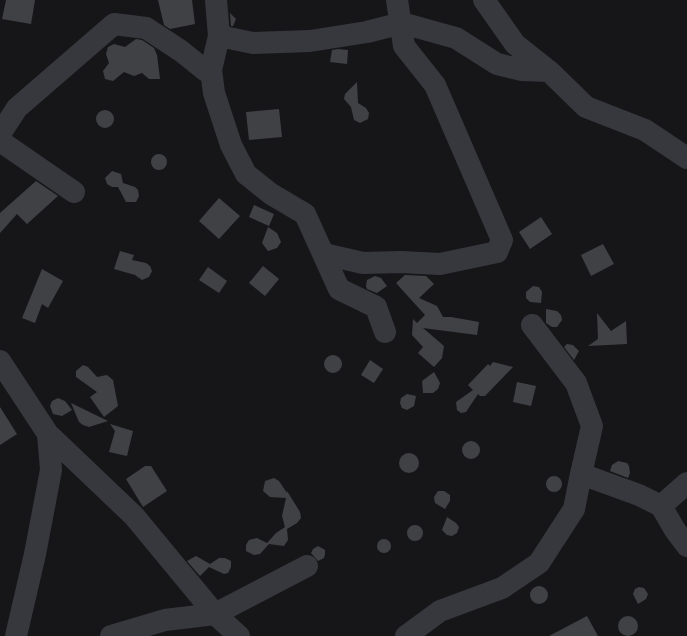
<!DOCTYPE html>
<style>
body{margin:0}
canvas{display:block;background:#161618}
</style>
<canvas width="687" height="636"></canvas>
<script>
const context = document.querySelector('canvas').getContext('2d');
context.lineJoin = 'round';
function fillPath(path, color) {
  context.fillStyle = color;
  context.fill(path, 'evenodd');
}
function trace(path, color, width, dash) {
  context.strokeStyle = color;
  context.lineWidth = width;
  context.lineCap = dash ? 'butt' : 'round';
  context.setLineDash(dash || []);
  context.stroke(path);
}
const building = new Path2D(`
 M6 0H35L31 24 2 19Z
 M158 0H192L195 24 170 29 164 25Z
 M230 13 236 19 233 26H231Z
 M136 39 142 40 154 48 157 55 160 79H149L142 73 134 76 124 72 113 81 105 79 103 71 109 63 106 54 108 47 114 44 125 47Z
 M338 49 348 50 347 64 330 62 332 50Z
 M357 82 358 103 366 108 369 113 368 119 360 123 354 120 351 107 344 99 345 94Z
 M279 109 282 137 249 140 246 112Z
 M96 119a9 9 0 1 1 18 0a9 9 0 1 1-18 0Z
 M151 162a8 8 0 1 1 16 0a8 8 0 1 1-16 0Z
 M112 171 121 174 123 183 135 187 138 190 139 196 136 202H126L118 187H112L107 184 105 178Z
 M36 181 58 196 27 224 17 214 0 233V213Z
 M219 198 240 216 219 239 199 221Z
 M254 205 274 214 269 226 249 217Z
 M541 217 552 234 530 249 519 232Z
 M268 227 277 233 281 242 277 248 268 251 262 243Z
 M603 244 614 264 591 276 581 255Z
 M120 251 134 255 132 260 146 263 150 266 152 271 149 277 142 280 135 275 114 269Z
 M263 266 279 279 265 296 249 283Z
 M208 267 227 281 219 293 199 280Z
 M42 269 63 281 48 308 42 304 35 323 22 318Z
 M405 275 426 276 434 284 419 298 437 306 443 317H451L479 322 477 335 423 328 444 346 442 358 434 367 418 353 423 347 412 335 413 319 417 323 425 315 396 283Z
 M375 276 381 278 387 286 377 293 367 289 366 286 367 280Z
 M533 286 539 287 542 292 541 303 530 302 526 298V292Z
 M546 309 557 311 561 315 562 320 557 327H552L546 323Z
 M597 313 611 331 626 321 627 344 588 346 598 339Z
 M567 344 573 345 579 351 574 360 564 347Z
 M324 364a9 9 0 1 1 18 0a9 9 0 1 1-18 0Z
 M370 360 383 369 374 383 361 375Z
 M493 362 513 367 485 396H480L478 394 466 412 461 413 457 410 456 402 473 390 468 385 488 364 490 366Z
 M83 365 88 367 97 377 107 375 113 380 118 406 104 417 90 397 97 392 76 377V371Z
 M434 372 440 383 438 389 433 393H423L422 381Z
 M517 382 536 386 531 406 513 402Z
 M407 394 416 396 414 406 407 410 402 408 400 403 401 398Z
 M58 398 65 401 72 410 62 416 53 414 50 406 52 401Z
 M71 403 108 421 89 427 83 425 79 422Z
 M0 407 17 434 0 445Z
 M110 424 133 431 127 456 109 452 115 431Z
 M462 450a9 9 0 1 1 18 0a9 9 0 1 1-18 0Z
 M399 463a10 10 0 1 1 20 0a10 10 0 1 1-20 0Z
 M618 461 627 463 629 466 630 473 628 478 610 471 612 465Z
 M145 466H151L167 491 143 507 126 479Z
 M546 484a8 8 0 1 1 16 0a8 8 0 1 1-16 0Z
 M274 478 279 481 287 493V491L300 512 301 518 297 523 287 529 288 540 284 546 269 544 260 554 254 555 246 551V545L249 540 257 538 267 543 276 533 285 527 282 516 286 498 270 497 263 491 265 481Z
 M438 491H444L450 495V501L445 509 435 503 434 497Z
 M447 517 456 523 459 527 457 533 452 536 447 535 442 530Z
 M407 533a8 8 0 1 1 16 0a8 8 0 1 1-16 0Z
 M377 546a7 7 0 1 1 14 0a7 7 0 1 1-14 0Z
 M318 546 325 550V554L324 558 318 561 311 553 313 549Z
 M196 556 210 564 219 558H225L231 561V567L228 573 224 574 209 567 200 576 187 561Z
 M530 595a9 9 0 1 1 18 0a9 9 0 1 1-18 0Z
 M639 587 644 588 648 594 646 599 638 604 633 594 635 589Z
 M587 616 598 636H549Z
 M618 626a10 10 0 1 1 20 0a10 10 0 1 1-20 0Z`);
const minor = new Path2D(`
 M216 0 219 36 211 70 214 93 231 145 246 174 271 194 305 214 339 289 376 307 385 332
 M484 0 515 44 549 71
 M219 36 253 43 310 41 367 32 402 23 456 38 497 64 522 70 549 71 586 107 645 130 687 158
 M0 134 17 108 114 24 146 28 181 51 206 71 211 70
 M0 141 74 192
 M324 254 363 263 401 262 440 264 497 252 502 240 435 85 404 46 397 0
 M532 325 576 383 592 426 581 474 639 495 661 506 687 483
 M0 361 48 434 134 516 215 614 239 636
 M661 506 675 530 687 546
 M16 636 35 554 51 470 48 434
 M111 636 165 620 215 614 307 566
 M406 636 440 611 502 588 539 563 574 509 581 474`);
fillPath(building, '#404145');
trace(minor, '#37383d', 22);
</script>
